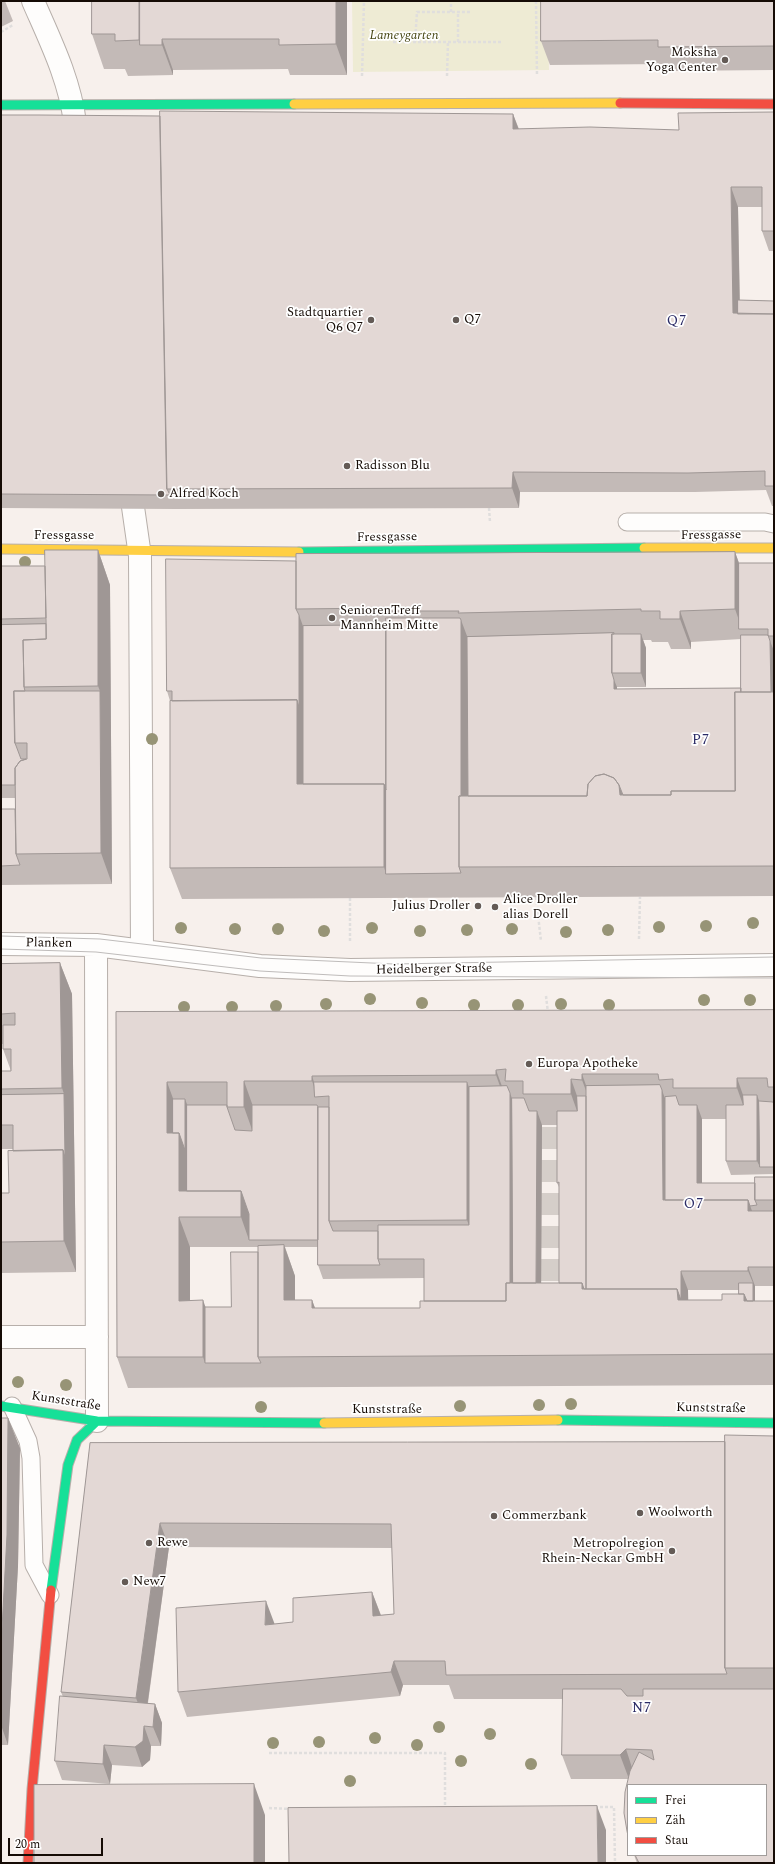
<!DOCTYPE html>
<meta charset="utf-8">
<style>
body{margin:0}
#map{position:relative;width:775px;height:1864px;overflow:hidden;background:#f7f0ec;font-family:Spectral,serif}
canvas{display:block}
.frame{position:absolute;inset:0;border:2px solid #150b05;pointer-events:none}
.legend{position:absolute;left:627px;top:1784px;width:140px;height:72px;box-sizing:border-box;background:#fff;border:1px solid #a19d9b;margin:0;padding:5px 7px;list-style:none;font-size:12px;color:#150b05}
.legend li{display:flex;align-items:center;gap:8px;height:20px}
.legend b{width:20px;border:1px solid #a19d9b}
.scale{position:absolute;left:8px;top:1838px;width:95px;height:18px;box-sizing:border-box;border:2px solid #150b05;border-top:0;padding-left:5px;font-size:12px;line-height:14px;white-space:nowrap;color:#150b05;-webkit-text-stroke:3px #fff;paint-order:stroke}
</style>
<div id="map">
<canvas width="775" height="1864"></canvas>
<div class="frame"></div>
<ul class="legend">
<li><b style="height:5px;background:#16e098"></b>Frei</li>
<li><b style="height:5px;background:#ffcf43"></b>Zäh</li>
<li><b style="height:5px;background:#f24e42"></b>Stau</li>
</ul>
<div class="scale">20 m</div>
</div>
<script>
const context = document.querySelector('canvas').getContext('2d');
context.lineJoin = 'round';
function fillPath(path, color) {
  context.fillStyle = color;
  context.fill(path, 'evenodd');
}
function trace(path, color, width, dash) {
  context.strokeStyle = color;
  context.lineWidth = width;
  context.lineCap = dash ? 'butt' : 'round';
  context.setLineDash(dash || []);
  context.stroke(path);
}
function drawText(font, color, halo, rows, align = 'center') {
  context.font = font + ' Spectral,serif';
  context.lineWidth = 3.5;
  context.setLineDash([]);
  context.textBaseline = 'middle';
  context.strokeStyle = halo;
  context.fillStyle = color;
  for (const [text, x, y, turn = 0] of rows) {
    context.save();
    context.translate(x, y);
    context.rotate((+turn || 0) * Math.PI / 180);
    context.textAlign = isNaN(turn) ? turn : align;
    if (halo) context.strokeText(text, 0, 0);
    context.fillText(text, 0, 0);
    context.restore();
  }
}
const green = new Path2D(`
 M352 1H547L549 70 353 72Z`);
const streetTunnel = new Path2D(`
 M551 1094 552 1312`);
const path = new Path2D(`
 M536 1 537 76
 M451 12V1
 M1 32 13 25
 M393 42H501
 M415 42 417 12H471
 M458 42V12
 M362 76 364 1
 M447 76 448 42
 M489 508 490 522
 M536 897 541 941
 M350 898V942
 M639 939 640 897
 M546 996 548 1013
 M269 1753H445V1808
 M595 1807H614L615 1863
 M269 1808 292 1809`);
const lane = new Path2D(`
 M627 522H765L774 524
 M12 1406 28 1441 31 1458 34 1565 50 1595`);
const street = new Path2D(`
 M33 1C50 40 70 80 75 123
 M129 479 140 556 142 951
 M1 944 96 945 260 966 350 970 774 965
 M96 945 97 1421
 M1 1337H97`);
const fast = new Path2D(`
 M1 105 294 104
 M299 552 644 548
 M1 1406 97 1421 324 1423
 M558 1420 774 1423
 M51 1590 68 1465 77 1440 97 1421`);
const slow = new Path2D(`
 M294 104 620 103
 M644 548H774
 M1 549 299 552
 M324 1423 558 1420`);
const jam = new Path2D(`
 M620 103 774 104
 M28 1863 32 1789 51 1590`);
const tram = new Path2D(`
 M1 936 100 939 261 958 394 964 774 957
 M1 949 96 952 260 971 350 976 774 978`);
const trees = [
 [25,562],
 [152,739],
 [753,923],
 [706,926],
 [659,927],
 [181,928],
 [372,928],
 [235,929],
 [278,929],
 [512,929],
 [467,930],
 [608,930],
 [324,931],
 [420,931],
 [566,932],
 [370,999],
 [704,1000],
 [750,1000],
 [422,1003],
 [326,1004],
 [561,1004],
 [474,1005],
 [518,1005],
 [609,1005],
 [276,1006],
 [184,1007],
 [232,1007],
 [18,1382],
 [66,1385],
 [571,1404],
 [539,1405],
 [460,1406],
 [261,1407],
 [439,1727],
 [490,1734],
 [375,1738],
 [319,1742],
 [273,1743],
 [417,1745],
 [461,1761],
 [531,1764],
 [350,1781]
];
const wall = new Path2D(`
 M1 1H5L13 21 1 27Z
 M347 1V75H290L288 69 173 70V75L128 76 125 69H104L92 34Z
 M774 1V70L667 71 664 64 550 65 541 41Z
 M774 112V251H769L762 231V207H738L740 300 774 301V506H772L766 490 695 492H520L519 508 175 509 1 508V115L160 116 513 114 519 129 679 130Z
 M98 550 110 585 112 884 1 885V809H15V798H1V566H45Z
 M735 552 739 563H774V896L182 899 170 868V701L167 691 296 561ZM741 639V688L617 689V687H646V648L643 640H651L652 642H668L671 649H691V642Z
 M60 963 72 994 76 1272 1 1273V1193H9L13 1151V1149H1V1071H11L3 1049V1044H1V964Z
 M774 1010V1174L731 1175 726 1161V1119H702V1183H755L774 1177V1286H755V1301H774V1385L128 1388 117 1357 116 1012ZM542 1125H557V1183L559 1187V1283H541ZM190 1247H258V1252L231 1307H205L190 1301ZM285 1247H318V1265L323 1279 424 1278V1301L420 1308H315L312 1300H295V1276ZM688 1290H739V1294L722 1300H688Z
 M1 1418 20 1448 18 1566 8 1745H1Z
 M774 1436V1863H637L634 1855H766L628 1779H571L562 1755 563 1699H454L449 1685H403L400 1696 187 1717 178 1692 274 1624 293 1622 372 1592 381 1615 394 1614 392 1548 169 1547 148 1703 155 1704 162 1723 161 1746H151L150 1760 142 1767 112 1765 110 1784 62 1780 55 1761 63 1697 61 1692 90 1443 725 1442Z`);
const shadedWall = new Path2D(`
 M139 1H151L140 45 139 40Z
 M336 1H347V75L336 44Z
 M162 39 173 70V75L162 45Z
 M513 114 520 133 513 129Z
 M731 187 738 207 740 326 733 313Z
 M513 472 520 492 519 508 512 488Z
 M98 550 110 585 112 884 101 853 100 691 98 686Z
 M735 552 746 583 742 629 735 609Z
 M680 611 691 642V649L680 619Z
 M299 615 308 640V801L297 784V700Z
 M461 620 470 644V819L461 867Z
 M641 634 646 648V687L641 673Z
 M770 641 774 651V718L771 709Z
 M614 680 617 687V696L614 689Z
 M384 784 390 801 386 874 384 867Z
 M619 785 630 815 620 795Z
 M60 963 72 994 76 1272 64 1241 63 1150 64 1094 62 1088Z
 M496 1070 507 1100V1106L496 1075Z
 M582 1074 593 1105V1300L582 1289 588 1096 582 1080Z
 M312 1076 319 1097H318L312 1081Z
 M737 1078 748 1109V1119L737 1088Z
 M571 1079 582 1110V1125L571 1094Z
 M244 1081 255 1112V1138L244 1107Z
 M167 1082 178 1112V1150L167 1133Z
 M467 1082 476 1106V1245L467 1220Z
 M662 1090 669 1110 670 1206 663 1200Z
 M510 1093 517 1112V1300L510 1312Z
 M757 1095 762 1109 760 1167 757 1161Z
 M185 1099 190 1112V1214L179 1191V1133Z
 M697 1105 702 1119V1197L697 1183Z
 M537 1111 542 1125 541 1314 536 1300Z
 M241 1191 252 1221 249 1240 241 1217Z
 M748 1200 755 1219 748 1211Z
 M179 1217 190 1247V1331L179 1301Z
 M284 1245 295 1276V1331L284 1300Z
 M748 1267 755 1286V1332L744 1301V1294L753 1283 748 1271Z
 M681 1271 688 1290 689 1331 678 1300 677 1289Z
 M203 1300 214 1331 205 1363 203 1357Z
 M312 1300 323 1330 312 1308Z
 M8 1418 20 1448 18 1566 8 1745 1 1725V1647Z
 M160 1523 169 1547 145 1722 136 1698Z
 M372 1592 381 1616H373Z
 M266 1601 275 1625H265Z
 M394 1661 403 1685 400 1696 391 1672Z
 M155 1704 162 1723 161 1746 153 1727Z
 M144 1726 151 1746 150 1760 142 1767 135 1747Z
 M104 1745 112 1765 110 1784 103 1764Z
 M626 1749 634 1774 629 1779 620 1755Z
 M254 1784 265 1815V1863H254Z
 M597 1806 606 1830V1863H598Z`);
const building = new Path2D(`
 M92 1H139V40L115 41V34H92Z
 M140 1H336V44L279 45V39H162V45H140Z
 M541 1H774V46L658 47V40L541 41Z
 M160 111 513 114V129L590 127 679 130 678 113 774 112V231H762V187H731L733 313 774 314V486H765V471L688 473 513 472 512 488 167 489Z
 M1 115H40L160 116 167 489 170 495 1 494Z
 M738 300 774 301V314H738Z
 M45 550H98V686L24 687 23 640 46 639Z
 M735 552V609L680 611V619H660V611H641V609L458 613 459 611H383V608L296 609V554Z
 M166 559 296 561V609L299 615V707L297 700 172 701V691H167Z
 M739 563H774V636H768V629H739Z
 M1 566H45L46 618 1 619Z
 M386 618H460L461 620V796H459V867L461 873 386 874Z
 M46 624V639L23 640 24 687 25 691H14L15 743 21 759H26L20 761 15 768V785H1V625Z
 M386 625V790L384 784H303V626Z
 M614 633V634H612V673L614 680V689L741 688V692H735V791H671V795H623L619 785 614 778 604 774 595 776 588 784 587 796H468L467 637Z
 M612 634H641V673H612Z
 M741 635H768L770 641 771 692H741Z
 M14 691H100L101 853 16 854 15 768 20 761 27 759V743H15Z
 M735 692H774V866L459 867V796H587L588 784 595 776 604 774 614 778 619 785 620 795H671V791H735Z
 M297 700V784H384V867L170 868V701Z
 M1 809H15L16 854 20 865 1 866Z
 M60 963 62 1088 1 1089V1071H11V1049H3V1025H15V1013L1 1014V964Z
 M774 1010V1087H768L767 1078H737V1088H673V1079L659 1080 658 1074H582V1080L571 1079V1094H523V1081H505L506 1069 496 1070V1075L312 1076V1081H244V1107H227V1082H167V1133H179V1191H241V1217H179V1301L203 1300V1357H117L116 1012Z
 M314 1082H467V1220L329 1221V1096L315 1097Z
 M660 1085 662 1090 663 1200H748V1211H774V1267H748V1271H681V1300L677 1289H586V1086Z
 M507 1086 510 1093V1283H506V1301H424V1259H378V1225H469V1087Z
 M64 1094 65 1157 63 1150 13 1151V1125H1V1095Z
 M743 1095H757V1161H726V1105H743Z
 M577 1096H586V1289H584L582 1283H559V1182L557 1183V1111H577Z
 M676 1096 679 1105H697V1183H755V1200L757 1205 750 1206 748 1200H665V1097Z
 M512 1098H524L529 1111H537L536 1283H513Z
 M173 1099H185V1150L179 1133H173Z
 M759 1101 773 1102 774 1105V1167H760Z
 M187 1105H227V1107L235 1130 252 1131V1105H317L318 1107V1240H249V1214L241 1191H187Z
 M318 1107H329V1221L333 1231H378V1259L380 1265H318Z
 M63 1150 64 1241 1 1242V1193H9L8 1151Z
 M755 1177H774V1200H755Z
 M284 1245V1300H312V1308H420V1301H506V1283H582V1289H677L678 1300H722V1294H744V1301H774V1354L258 1357V1246Z
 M231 1252H258V1357L261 1363H205V1307H231Z
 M739 1283H753V1301H747L744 1294H739Z
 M1 1418H8L7 1535 1 1647Z
 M725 1435 774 1436V1668H725Z
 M725 1442V1668L727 1674 446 1675 445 1661H394L391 1672 178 1692 176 1608 266 1601 265 1625 293 1622V1598L372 1592 373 1616 394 1614 391 1524 160 1523 136 1698 61 1692 90 1443Z
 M563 1689H621L627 1696H643V1689H774V1863H639L635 1855H766V1785H628V1836L627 1831 624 1813 625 1792 630 1771 639 1752 654 1760 652 1750 626 1749 620 1755H562Z
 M60 1696 155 1704 153 1727 144 1726 143 1741 135 1747 104 1745 103 1764 55 1761Z
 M254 1784V1863H34V1785Z
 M597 1806 598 1863H289L288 1808Z`);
const markers = [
 [725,60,4,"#645b56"],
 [371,320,4,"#645b56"],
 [456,320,4,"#645b56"],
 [347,466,4,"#645b56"],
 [161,494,4,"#645b56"],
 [332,618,4,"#645b56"],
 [478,906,4,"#645b56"],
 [495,907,4,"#645b56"],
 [529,1064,4,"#645b56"],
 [640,1513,4,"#645b56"],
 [494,1516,4,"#645b56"],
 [149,1543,4,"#645b56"],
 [672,1551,4,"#645b56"],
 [125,1582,4,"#645b56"]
];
const parkNames = [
 ["Lameygarten",404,36]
];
const poiNames = [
 ["Moksha",717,53,"right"],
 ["Yoga Center",717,68,"right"],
 ["Stadtquartier",363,313,"right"],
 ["Q6 Q7",363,328,"right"],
 ["Q7",464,320],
 ["Radisson Blu",355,466],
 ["Alfred Koch",169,494],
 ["SeniorenTreff",340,611],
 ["Mannheim Mitte",340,626],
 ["Alice Droller",503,900],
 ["alias Dorell",503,915],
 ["Julius Droller",470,906,"right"],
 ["Europa Apotheke",537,1064],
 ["Woolworth",648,1513],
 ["Commerzbank",502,1516],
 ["Rewe",157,1543],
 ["Metropolregion",664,1544,"right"],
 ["Rhein-Neckar GmbH",664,1559,"right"],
 ["New7",133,1582]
];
const streetNames = [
 ["Fressgasse",64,536],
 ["Fressgasse",711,536,-1],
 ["Fressgasse",387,538,-1],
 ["Planken",49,944,1],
 ["Heidelberger Straße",434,970,-1],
 ["Kunststraße",66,1402,9],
 ["Kunststraße",711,1409,1],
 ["Kunststraße",387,1410]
];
const neighbourhoodNames = [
 ["Q7",677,322],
 ["P7",701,741],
 ["O7",694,1205],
 ["N7",642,1709]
];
fillPath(green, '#eeebd4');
trace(streetTunnel, '#d5cec9', 22, [22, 11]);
trace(lane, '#b7afaa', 19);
trace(street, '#b7afaa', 24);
trace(fast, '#b7afaa', 11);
trace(slow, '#b7afaa', 11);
trace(jam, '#b7afaa', 11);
trace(path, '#e0dedd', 2.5, [3, 2]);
trace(lane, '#fefdfc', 17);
trace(street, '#fefdfc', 22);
trace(fast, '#16e098', 9);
trace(slow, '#ffcf43', 9);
trace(jam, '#f24e42', 9);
trace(tram, '#bfbcbb', 1);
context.fillStyle = '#979476';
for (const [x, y] of trees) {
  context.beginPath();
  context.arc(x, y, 6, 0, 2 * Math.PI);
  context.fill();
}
fillPath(wall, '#c3bab7');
fillPath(shadedWall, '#9f9795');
fillPath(building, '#e3d8d5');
trace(building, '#9f9795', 1);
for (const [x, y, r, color] of markers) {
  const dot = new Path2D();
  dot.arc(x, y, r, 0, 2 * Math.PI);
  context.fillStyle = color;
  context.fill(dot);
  trace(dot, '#fff', 1.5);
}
drawText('italic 13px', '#494916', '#fff', parkNames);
drawText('13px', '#150b05', '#fff', poiNames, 'left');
drawText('13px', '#150b05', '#fff', streetNames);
context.letterSpacing = '1px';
drawText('14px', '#2b2b66', '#fff', neighbourhoodNames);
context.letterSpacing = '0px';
</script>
